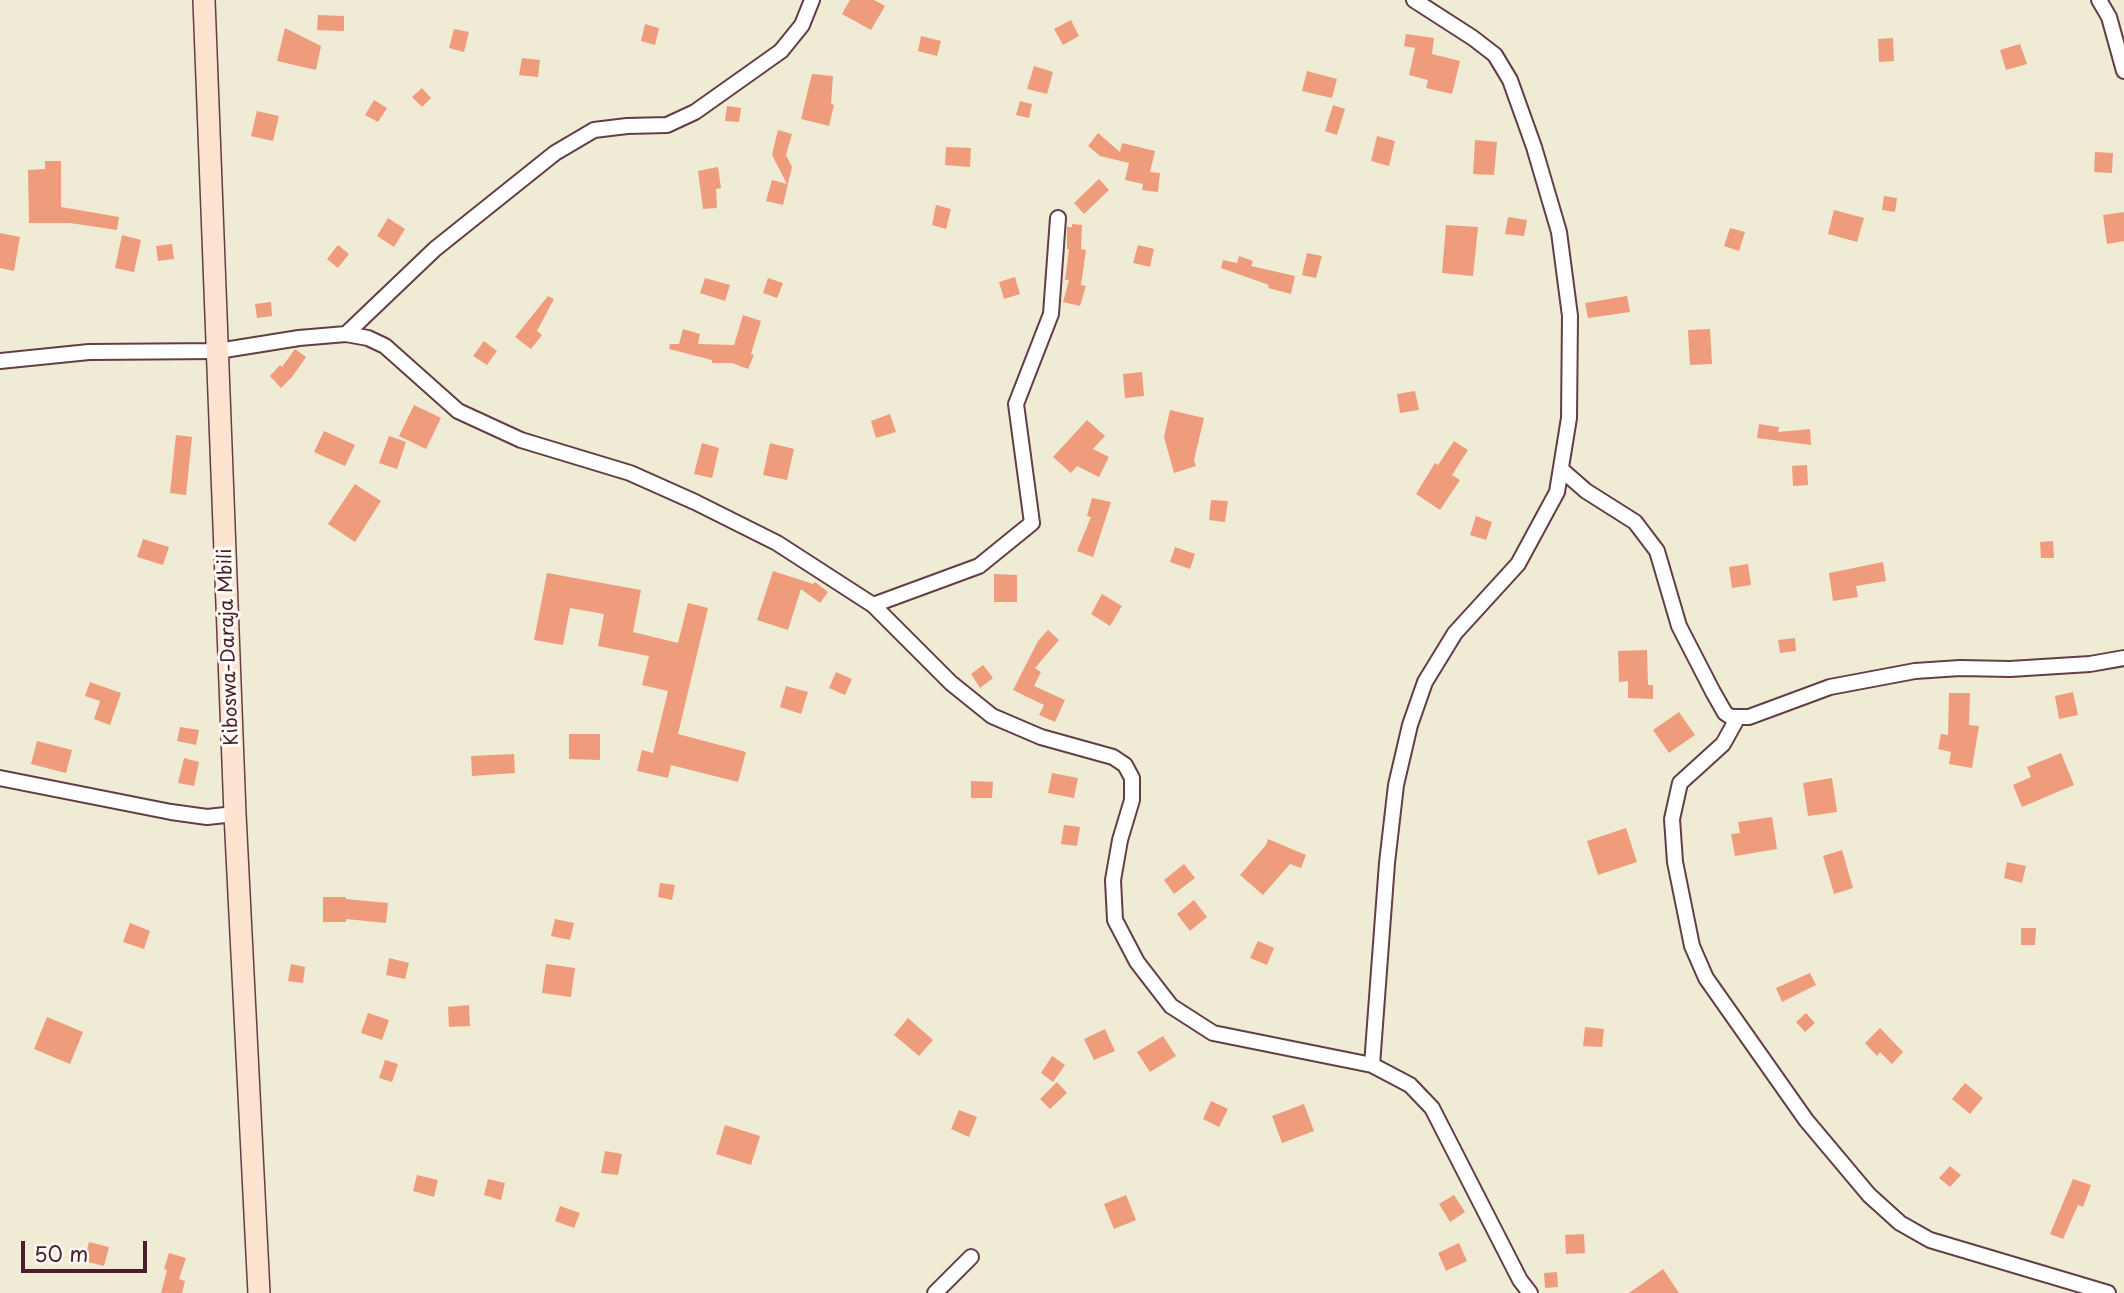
<!DOCTYPE html>
<style>
body{margin:0}
#map{position:relative;width:2124px;height:1293px;overflow:hidden;background:#f0ebd4;font-family:"Playpen Sans",sans-serif}
canvas{display:block}
.scale{position:absolute;left:21px;top:1241px;width:126px;height:32px;box-sizing:border-box;border:4px solid #4a1f2b;border-top:0;padding-left:9px;font-size:21px;line-height:24px;white-space:nowrap;color:#4a1f2b;-webkit-text-stroke:5px #fdfcf7;paint-order:stroke}
</style>
<div id="map">
<canvas width="2124" height="1293"></canvas>
<div class="scale">50 m</div>
</div>
<script>
const context = document.querySelector('canvas').getContext('2d');
context.lineJoin = 'round';
function fillPath(path, color) {
  context.fillStyle = color;
  context.fill(path, 'evenodd');
}
function trace(path, color, width, dash) {
  context.strokeStyle = color;
  context.lineWidth = width;
  context.lineCap = dash ? 'butt' : 'round';
  context.setLineDash(dash || []);
  context.stroke(path);
}
function drawText(font, color, halo, rows, align = 'center') {
  context.font = font + ' "Playpen Sans",sans-serif';
  context.lineWidth = 6;
  context.setLineDash([]);
  context.textBaseline = 'middle';
  context.strokeStyle = halo;
  context.fillStyle = color;
  for (const [text, x, y, turn = 0] of rows) {
    context.save();
    context.translate(x, y);
    context.rotate((+turn || 0) * Math.PI / 180);
    context.textAlign = isNaN(turn) ? turn : align;
    if (halo) context.strokeText(text, 0, 0);
    context.fillText(text, 0, 0);
    context.restore();
  }
}
const building = new Path2D(`
 M850 0H874L885 6 871 30 842 14Z
 M318 15 344 16V31L317 30Z
 M1071 20 1079 36 1063 45 1054 29Z
 M645 24 659 28 655 45 641 41Z
 M285 28 321 46 316 70 277 61Z
 M454 29 469 32 464 52 449 48Z
 M1406 34 1434 38 1432 54 1460 61 1452 94 1426 88 1428 80 1409 75 1415 48 1404 46Z
 M921 36 941 41 937 56 918 51Z
 M1893 38 1894 61 1879 62 1878 39Z
 M2020 44 2027 64 2006 70 2000 50Z
 M522 58 540 60 538 77 519 75Z
 M1034 66 1053 72 1047 94 1027 89Z
 M1307 71 1337 79 1332 98 1302 91Z
 M812 74 833 76 831 104 834 105 829 126 801 119Z
 M422 88 431 98 422 107 412 97Z
 M374 100 387 108 378 122 365 115Z
 M1020 101 1032 104 1029 118 1016 115Z
 M1333 105 1345 109 1337 135 1325 131Z
 M727 106 741 108 739 122 725 121Z
 M257 111 279 116 273 141 251 136Z
 M778 130 792 134 786 155 792 167 783 205 766 201 772 180 787 184 772 155Z
 M1098 133 1120 152 1122 143 1155 151 1150 172 1160 173 1158 192 1142 190 1143 184 1125 180 1129 163 1100 156 1088 146Z
 M1377 136 1395 141 1389 166 1371 161Z
 M1475 140 1497 142 1494 175 1473 174Z
 M946 147 971 148 970 167 945 165Z
 M2095 152 2113 153 2112 173 2094 172Z
 M45 161H61V207L119 217 117 230 70 223H29L28 170 45 169Z
 M718 167 721 188 716 189 717 208 703 209 698 171Z
 M1099 179 1109 190 1084 214 1074 203Z
 M1884 196 1897 198 1895 212 1882 210Z
 M936 205 951 209 946 229 932 225Z
 M1834 210 1864 218 1857 242 1828 234Z
 M2124 212V241L2107 244 2103 215Z
 M1508 217 1527 220 1524 236 1505 234Z
 M388 218 405 229 394 247 377 236Z
 M1072 224 1082 225 1081 249 1086 250 1081 285 1086 286 1080 306 1063 302 1069 280H1065L1069 249H1067V227H1072Z
 M1446 225 1478 227 1473 276 1442 273Z
 M1730 228 1745 232 1739 251 1724 246Z
 M0 233 20 237 14 271 0 268Z
 M122 235 141 240 134 272 115 268Z
 M172 244 174 259 158 261 156 246Z
 M338 245 349 254 338 268 327 259Z
 M1138 245 1154 249 1150 267 1133 263Z
 M1307 253 1322 256 1316 278 1302 275Z
 M1239 256 1253 261 1251 266 1295 276 1291 294 1268 288 1269 285 1221 268 1223 260 1237 263Z
 M1015 277 1020 294 1004 299 999 282Z
 M705 278 730 285 725 301 700 293Z
 M768 278 783 283 777 298 763 293Z
 M548 296 554 299 537 331 542 335 531 349 515 337Z
 M1627 296 1630 312 1588 318 1585 303Z
 M271 302 272 316 257 318 255 304Z
 M743 315 761 321 751 354 754 355 748 369 732 363H712V360L669 349 670 344H679L683 329 700 334 698 344 734 345Z
 M1710 329 1712 364 1690 365 1688 330Z
 M484 341 497 351 487 365 473 356Z
 M295 349 306 357 292 377 281 388 270 376 280 365 282 367Z
 M1142 372 1144 396 1125 398 1123 374Z
 M1415 391 1419 410 1400 413 1397 394Z
 M414 405 441 418 426 449 399 436Z
 M1170 410 1204 418 1194 460 1196 466 1174 473 1164 437Z
 M890 414 896 432 876 438 871 421Z
 M1087 420 1105 436 1093 449 1109 457 1099 477 1077 466 1071 473 1053 457Z
 M1759 424 1779 427 1778 432 1810 429 1811 445 1757 438Z
 M324 431 355 445 345 466 314 452Z
 M176 435 192 437 186 495 170 493Z
 M389 436 406 442 397 469 379 463Z
 M1454 441 1468 450 1452 475 1460 480 1440 510 1416 494 1435 463 1438 465Z
 M702 443 719 448 712 478 694 474Z
 M770 443 794 449 787 480 763 475Z
 M1807 465 1808 485 1793 486 1792 466Z
 M355 484 381 501 355 542 328 524Z
 M1092 498 1111 502 1093 557 1077 551 1091 517 1087 516Z
 M1211 500 1228 501 1225 522 1209 520Z
 M1476 516 1492 522 1486 540 1470 535Z
 M143 539 169 547 163 565 137 557Z
 M2053 541 2054 558H2041L2040 542Z
 M1175 547 1195 554 1190 569 1170 562Z
 M1883 562 1886 581 1856 586 1858 597 1833 601 1829 573Z
 M1748 564 1751 585 1732 588 1729 567Z
 M773 571 813 584 815 582 828 592 820 603 801 589 788 630 757 620Z
 M547 573 641 590 633 632 678 643 688 603 708 608 678 734 746 752 738 782 671 765 668 778 637 771 642 750 653 753 668 691 642 685 649 656 598 646 604 614 570 608 563 645 534 640Z
 M994 574 1017 575V602H994Z
 M1102 594 1122 606 1110 626 1091 614Z
 M1048 630 1059 640 1035 668 1041 672 1034 686 1065 700 1055 722 1039 715 1044 705 1013 690 1038 641Z
 M1795 638 1796 651 1780 653 1778 640Z
 M1647 650 1648 685H1653V699L1628 698V681L1619 682 1618 651Z
 M983 665 993 678 980 688 971 674Z
 M836 672 852 679 845 695 829 688Z
 M90 682 121 693 110 725 94 719 100 701 85 696Z
 M786 686 808 692 801 714 780 707Z
 M2073 692 2078 715 2059 719 2055 696Z
 M1949 693H1970L1969 725 1979 726 1972 768 1949 764 1951 752 1938 749 1941 734 1948 735Z
 M1679 712 1695 735 1669 753 1653 730Z
 M180 727 199 730 196 745 177 741Z
 M569 734H600V760L569 759Z
 M37 741 72 750 66 773 31 764Z
 M2061 753 2074 785 2022 807 2013 785 2031 777 2027 767Z
 M514 754 515 773 472 776 471 756Z
 M184 758 199 762 194 786 178 783Z
 M1052 773 1078 778 1074 798 1048 793Z
 M1832 778 1837 812 1808 816 1803 783Z
 M971 781 993 782 992 798H971Z
 M1772 817 1777 849 1735 856 1731 834 1740 833 1738 822Z
 M1064 825 1080 827 1077 846 1061 844Z
 M1626 828 1637 862 1598 875 1587 841Z
 M1268 839 1306 855 1301 868 1290 864 1263 895 1240 875 1266 845Z
 M1842 850 1853 888 1834 894 1823 856Z
 M2007 862 2026 866 2022 883 2004 878Z
 M1184 864 1195 878 1174 894 1164 880Z
 M660 883 675 885 672 900 658 897Z
 M323 897H346V899L388 903 386 923 346 919V922H323Z
 M1194 900 1207 917 1190 931 1177 914Z
 M555 919 574 923 570 940 551 936Z
 M130 923 150 931 144 949 123 942Z
 M2021 928H2036L2035 945H2021Z
 M1258 941 1274 948 1267 965 1250 958Z
 M389 958 409 963 405 979 386 975Z
 M291 964 305 967 303 983 288 981Z
 M546 964 575 968 571 997 542 993Z
 M1810 973 1816 985 1782 1002 1776 988Z
 M469 1005 470 1026 449 1027 448 1007Z
 M368 1013 389 1020 382 1040 361 1033Z
 M1806 1013 1815 1023 1805 1032 1796 1022Z
 M47 1017 83 1032 70 1064 34 1049Z
 M908 1018 933 1040 919 1056 894 1035Z
 M1585 1027 1604 1029 1602 1047 1583 1046Z
 M1880 1028 1903 1052 1892 1064 1880 1052 1877 1056 1865 1043Z
 M1105 1029 1115 1051 1094 1060 1084 1039Z
 M1163 1036 1176 1056 1150 1072 1137 1052Z
 M1052 1056 1065 1065 1053 1082 1041 1073Z
 M385 1060 398 1064 392 1082 379 1078Z
 M1057 1082 1067 1093 1050 1109 1040 1099Z
 M1965 1083 1983 1098 1970 1114 1952 1099Z
 M1211 1101 1228 1109 1219 1127 1203 1119Z
 M1304 1104 1314 1131 1282 1143 1272 1116Z
 M959 1110 977 1117 969 1137 951 1129Z
 M725 1125 760 1136 751 1165 716 1154Z
 M605 1151 622 1154 618 1175 601 1173Z
 M1950 1166 1961 1175 1950 1187 1939 1178Z
 M417 1175 438 1180 434 1197 413 1191Z
 M488 1179 505 1183 501 1200 484 1195Z
 M2073 1179 2091 1185 2083 1207 2078 1205 2063 1239 2050 1234Z
 M1126 1195 1136 1220 1114 1229 1104 1204Z
 M1454 1195 1465 1212 1450 1222 1439 1204Z
 M560 1206 580 1213 574 1228 555 1221Z
 M1584 1234 1585 1253 1566 1254 1565 1235Z
 M89 1242 109 1247 104 1266 84 1261Z
 M1459 1243 1467 1261 1446 1271 1438 1253Z
 M169 1253 186 1258 179 1279 185 1281 182 1293H161L167 1270 164 1269Z
 M1663 1269 1679 1293H1629Z
 M1557 1272 1558 1287 1545 1288 1544 1273Z`);
const minor = new Path2D(`
 M2099 0 2109 17 2124 71
 M346 334 435 249 555 153 594 130 627 126 667 125 695 112 781 51 802 25 812 0
 M0 361 89 352 218 351 299 338 346 334 368 338 385 346 458 411 521 440 630 473 695 502 777 543 873 605 951 683 992 716 1041 737 1113 757 1125 765 1132 778V800L1120 840 1113 880 1115 920 1137 962 1171 1006 1213 1033 1372 1065 1410 1085 1432 1108 1520 1280 1530 1293
 M1562 470 1586 491 1635 522 1657 551 1679 626 1713 692 1725 713 1731 717H1749L1830 687 1915 671 1960 668 2010 669 2090 664 2124 658
 M873 605 979 566 1032 523 1016 404 1051 314 1058 218
 M1738 717 1723 744 1680 783 1672 819 1675 862 1692 946 1706 978 1806 1120 1869 1195 1900 1223 1930 1240 2108 1293
 M0 778 171 812 207 817 235 814
 M1372 1065 1387 863 1396 785 1410 725 1425 682 1455 633 1518 564 1557 492 1569 418 1570 316 1559 232 1534 147 1510 80 1495 55 1473 38 1414 0
 M935 1293 971 1257`);
const secondary = new Path2D(`
 M204 0 235 814 259 1293`);
const streetNames = [
 ["Kiboswa-Daraja Mbili",229,647,-92]
];
fillPath(building, '#ef9c7d');
trace(minor, '#633e44', 18);
trace(secondary, '#633e44', 24);
trace(minor, '#fff', 14);
trace(secondary, '#fde4d0', 21);
drawText('19px', '#4a1f2b', '#fdfcf7', streetNames);
</script>
